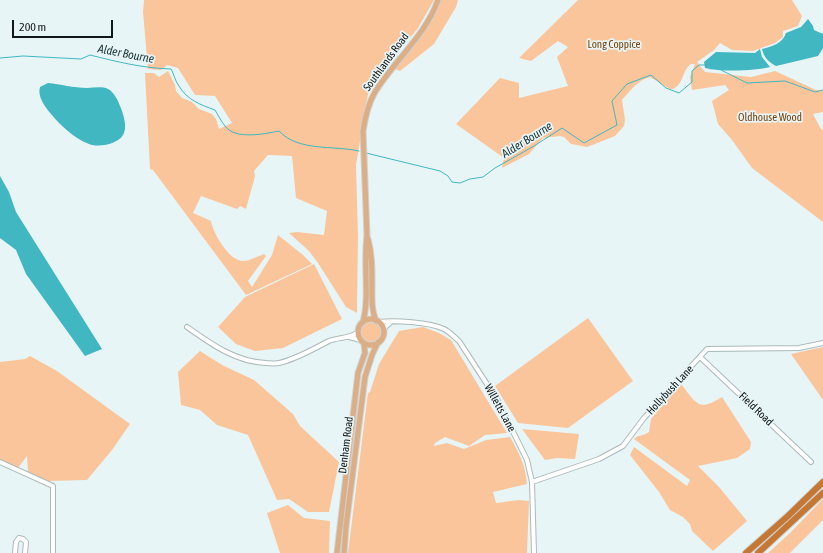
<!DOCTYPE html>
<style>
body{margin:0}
#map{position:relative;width:823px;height:553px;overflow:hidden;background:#e8f5f6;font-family:"Asap Condensed",sans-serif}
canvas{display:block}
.scale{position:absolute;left:12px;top:20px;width:101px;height:18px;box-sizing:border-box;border:2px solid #121717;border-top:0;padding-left:5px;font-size:12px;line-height:14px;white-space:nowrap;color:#121717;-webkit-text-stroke:3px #e8f5f6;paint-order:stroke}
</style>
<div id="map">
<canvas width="823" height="553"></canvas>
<div class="scale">200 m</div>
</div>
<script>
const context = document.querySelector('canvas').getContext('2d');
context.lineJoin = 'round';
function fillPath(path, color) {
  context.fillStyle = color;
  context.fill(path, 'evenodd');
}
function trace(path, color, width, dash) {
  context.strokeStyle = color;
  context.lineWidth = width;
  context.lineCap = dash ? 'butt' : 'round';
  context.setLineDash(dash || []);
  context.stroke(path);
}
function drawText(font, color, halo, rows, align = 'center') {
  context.font = font + ' "Asap Condensed",sans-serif';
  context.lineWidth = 3.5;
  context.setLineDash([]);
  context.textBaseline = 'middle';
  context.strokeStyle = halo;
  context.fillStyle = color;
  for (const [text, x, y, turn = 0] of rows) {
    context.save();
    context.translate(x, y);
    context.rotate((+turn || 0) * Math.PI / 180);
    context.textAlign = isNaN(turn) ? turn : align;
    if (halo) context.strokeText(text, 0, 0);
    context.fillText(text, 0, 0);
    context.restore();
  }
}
const green = new Path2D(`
 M144 0H434L418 28 389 64 375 78 371 90 368 94 356 165 358 237 357 313 346 307 318 263 309 251 289 233 297 232 324 235 327 211 296 198 292 156 268 155 254 171 255 176 246 209 240 206 237 209 201 196 193 213 211 221C213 233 229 261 243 261 250 261 258 256 264 254L266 256 248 281 252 287 272 255 278 235 303 255 312 264 246 295 153 170 150 169 145 73H154L159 77 168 71 175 85 176 91 182 98 192 102 199 109 212 114 216 119 219 129 232 123 215 96 195 95 178 68 167 65 161 70 148 69 143 12Z
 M441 0H458L456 7 434 44 400 71 395 69 422 34Z
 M578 0H792L802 16 798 26 783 31V37L775 43 753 51 732 50 720 43 714 50 697 62 705 72 751 77 775 71 816 90H823V112L813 114 821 129 823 130V222L752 168 732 140 718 124 712 101 729 90 725 85 692 90 690 77 695 64H691C682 70 684 84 673 89H670L650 77C638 80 630 91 622 100L625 120 624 126 615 136 587 147 571 144 564 137 560 136 543 138 529 154 502 168 504 158 456 124 500 78 519 83V98L568 86 557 57 568 47 558 41 531 61 519 58Z
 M314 264 342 319 283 348 255 351 236 344 218 327 245 297Z
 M588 318 633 381 568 428 518 423 495 386Z
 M361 332a10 10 0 1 1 20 0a10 10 0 1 1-20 0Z
 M423 327 439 333 451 340 507 433 485 435 469 446 445 437 435 443 434 446 447 443 464 449 486 440 510 437C520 455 525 464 527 484L493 492 496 503 519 500 529 501 527 553H348L368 393 370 392 379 364 399 331Z
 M823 347V400L791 354Z
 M200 351 222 365 254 380 293 414 300 426 339 462 329 512H308L289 499 277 500 248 435 217 425 200 410 181 405 178 372Z
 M30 356 57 371 130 424 112 450 87 480 48 481 28 472 27 456 18 468 0 460V362L25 359Z
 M681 384C697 404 698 412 722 397L751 442 750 449 737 458 698 466 719 487 747 521 713 551 692 531 690 524 683 517 670 510 659 492 630 455 634 447 687 486 690 480 634 439C639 434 644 436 649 432L651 419Z
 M522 429 579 434 575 459 557 458 545 460Z
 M823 499V520L790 553H768L790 533Z
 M288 505 304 518 330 521 329 553H280L267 513Z`);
const water = new Path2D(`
 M808 19 813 26 814 30 823 34V48L818 56 776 66C769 62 764 58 762 49 773 46 782 44 786 33L801 27Z
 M760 49 762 57 770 67C755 71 721 72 705 68L704 62 716 52 755 53Z
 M48 83C60 84 74 88 87 88 94 88 101 86 108 89 113 91 118 100 120 106 123 113 127 125 124 133 120 144 99 148 89 144 75 139 60 125 51 114 45 107 37 96 40 87Z
 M0 176 9 192 16 212 102 349 85 356 26 274 16 250 0 238Z`);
const stream = new Path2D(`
 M0 58 23 56 81 59 90 55C118 62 142 68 171 69 174 74 175 81 179 86 187 100 201 105 215 110 218 115 221 121 225 126 235 140 264 134 279 131 299 152 333 145 359 151
 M721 70 747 83 785 81 815 92 823 90
 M366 153 440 171 448 176 452 182 460 183 470 179 483 177 495 168 534 146 562 128 584 143 617 125 612 101 627 84 651 75 666 88 679 93 692 82V71L699 65H705`);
const minor = new Path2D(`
 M378 322C395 320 429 322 444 329 450 332 454 337 459 341L498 401 527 460 532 482 534 553
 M187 327C211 344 236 362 266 363 270 363 275 364 279 363 297 359 313 349 329 341 338 337 350 339 358 332
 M383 329 391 322
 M349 337 361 340
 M700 357 811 462
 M0 462 53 486V553
 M532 482 599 459 623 446 644 418 707 349 799 348 823 343
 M15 553 16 542 19 538 23 539 26 542 25 553`);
const major = new Path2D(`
 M368 239C372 254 372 268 372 283 372 297 371 309 376 321
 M358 332a13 13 0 1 1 26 0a13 13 0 1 1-26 0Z
 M363 322C370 295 363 264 367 236L363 131C365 118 368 104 375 92 394 61 426 35 438 0
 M337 553 358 373 365 353 364 343
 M344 553 346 526 365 377 372 355 378 342`);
const highway = new Path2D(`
 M746 553 788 516 823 482
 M758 553 823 493`);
const parkNames = [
 ["Long Coppice",614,45],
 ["Oldhouse Wood",770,118]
];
const streetNames = [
 ["Southlands Road",386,62,-54],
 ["Hollybush Lane",670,390,-47],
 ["Willetts Lane",500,408,61],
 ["Field Road",756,409,44],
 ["Denham Road",346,445,-83]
];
const waterNames = [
 ["Alder Bourne",126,54,11],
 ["Alder Bourne",527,140,-32]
];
fillPath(green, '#fac59b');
fillPath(water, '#40b7c1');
trace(stream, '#40b7c1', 1);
trace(minor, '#acb9ba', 6);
trace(major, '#d0d1d1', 7);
trace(highway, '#d0d1d1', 8);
trace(minor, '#fff', 4);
trace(major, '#dcae85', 5);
trace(highway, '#c47833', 6);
drawText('11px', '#743f07', '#e8f5f6', parkNames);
drawText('11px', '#121717', '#e8f5f6', streetNames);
drawText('italic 12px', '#223c3e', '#e8f5f6', waterNames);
</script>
